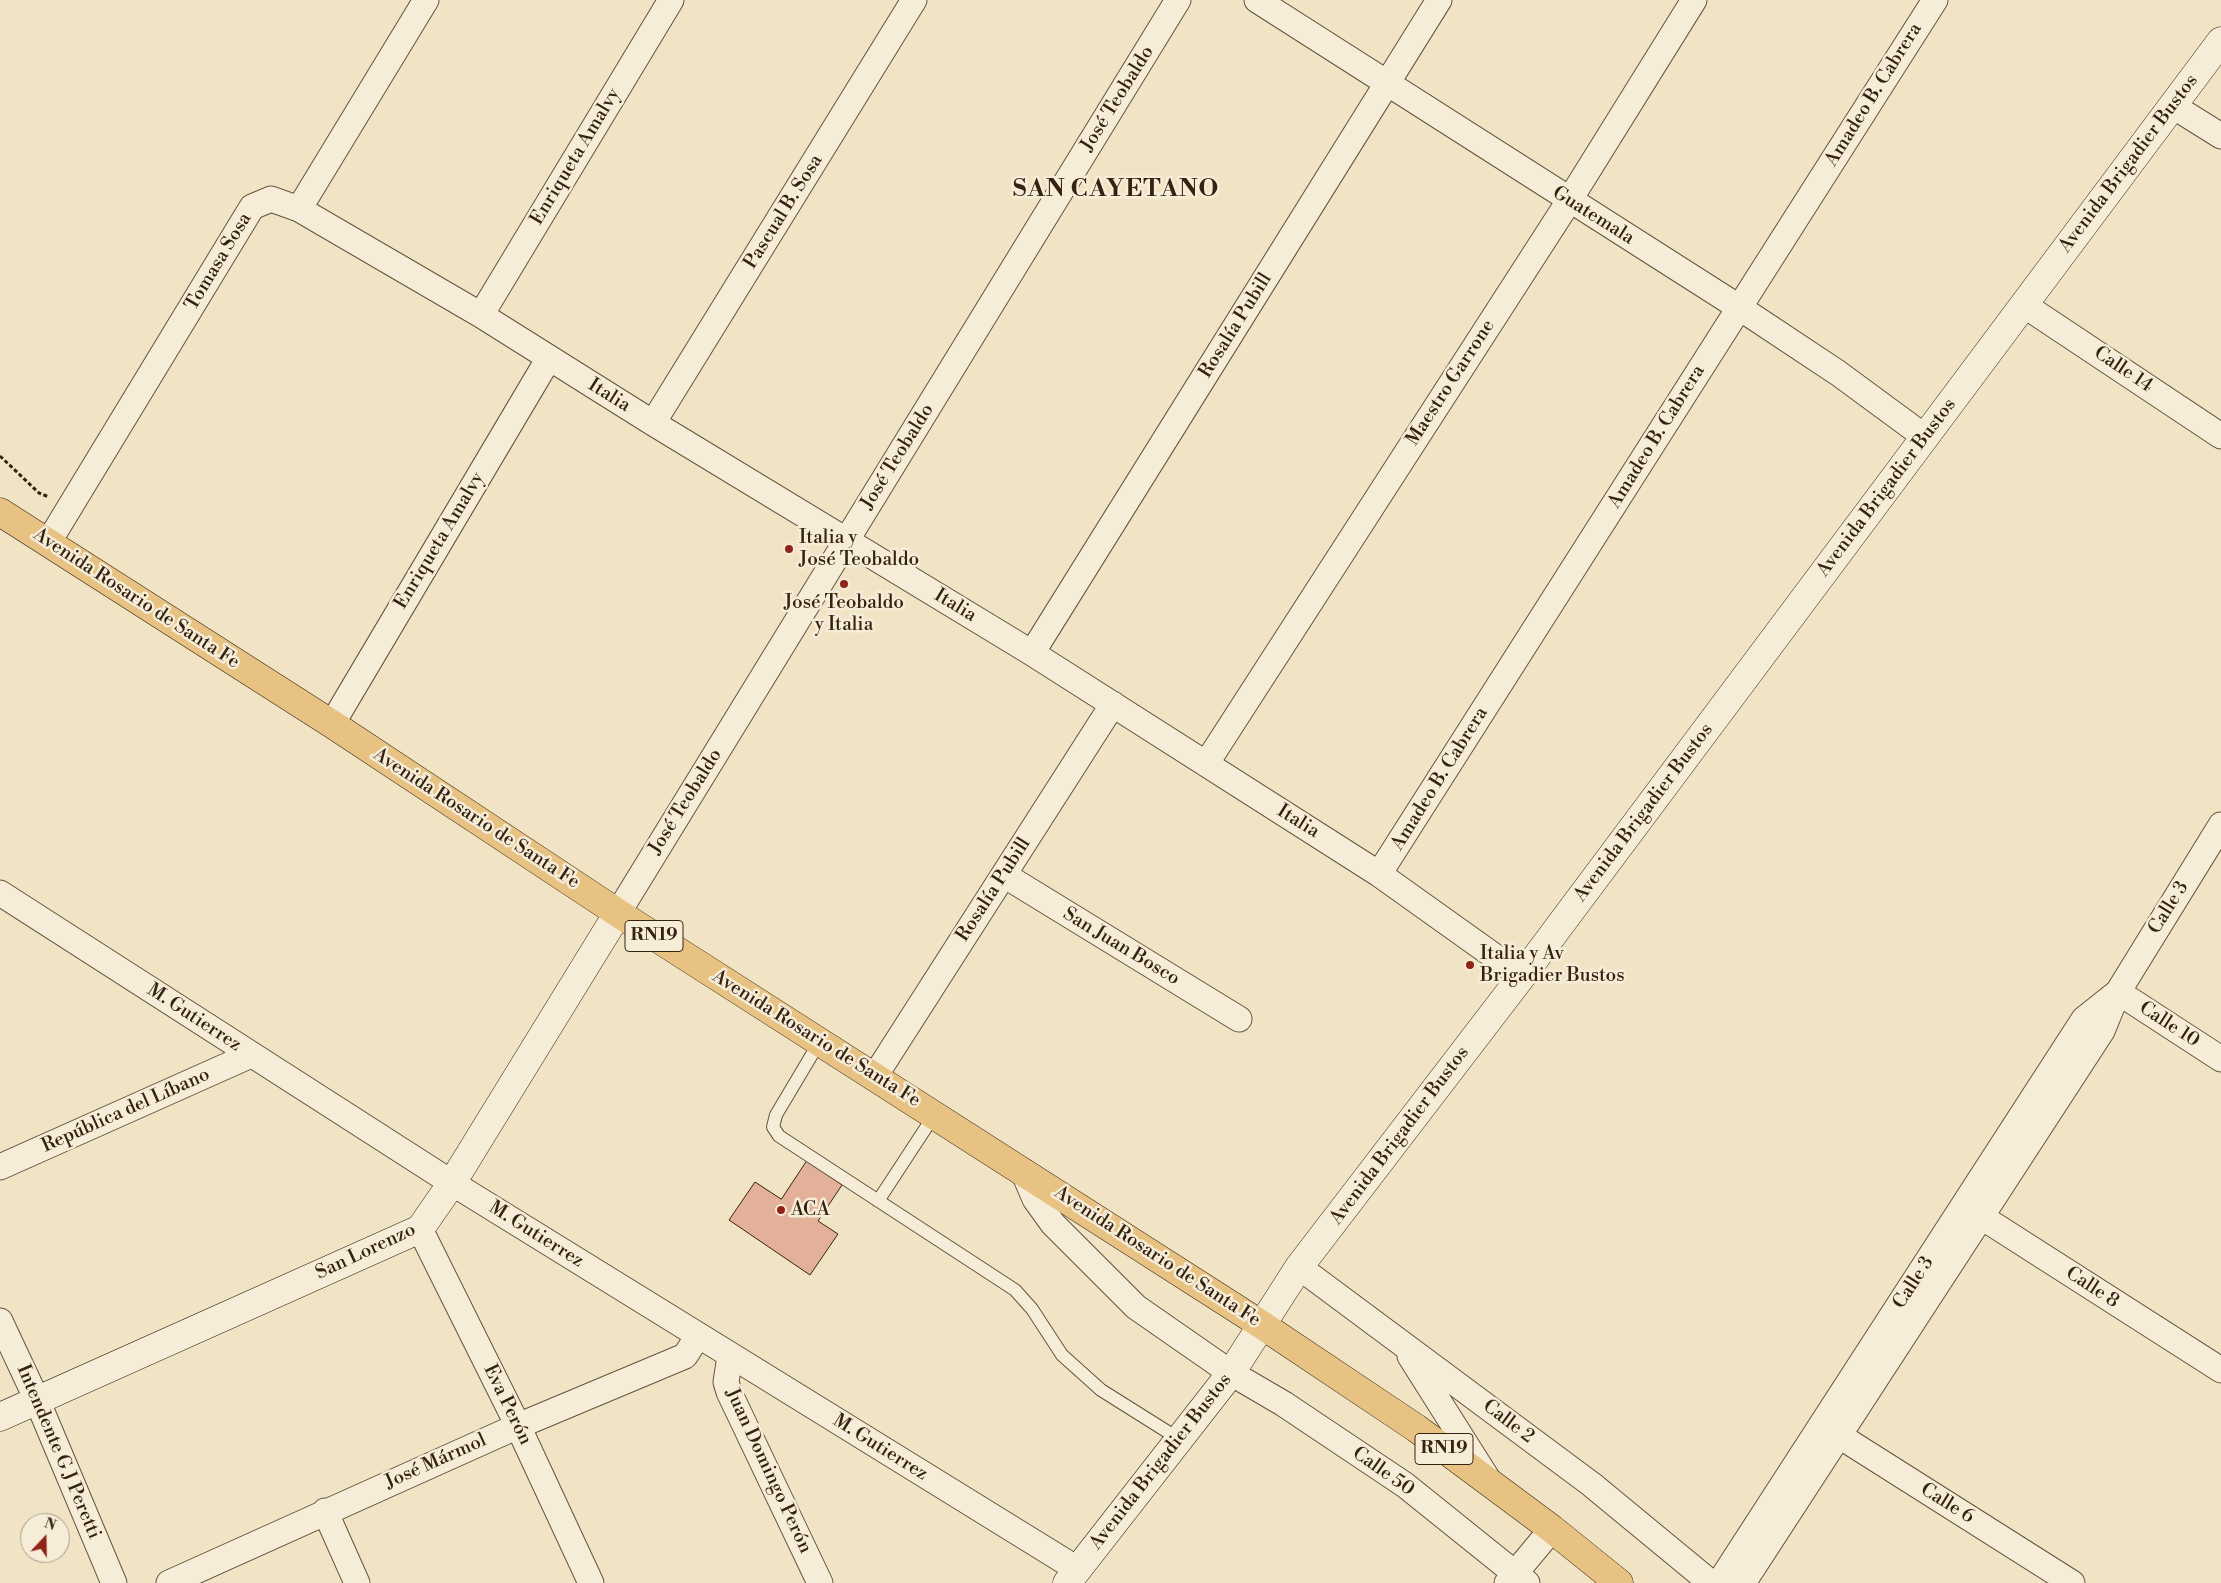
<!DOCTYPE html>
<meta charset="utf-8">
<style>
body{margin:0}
#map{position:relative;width:2221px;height:1583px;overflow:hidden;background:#f1e4c5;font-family:"Libre Bodoni",serif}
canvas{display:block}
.north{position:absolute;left:20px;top:1513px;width:50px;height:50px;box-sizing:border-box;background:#f6edd9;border:1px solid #a99c89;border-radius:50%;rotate:21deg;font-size:14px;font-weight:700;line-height:20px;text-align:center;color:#362211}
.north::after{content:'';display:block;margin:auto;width:18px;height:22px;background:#8f2418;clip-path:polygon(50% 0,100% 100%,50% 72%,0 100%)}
</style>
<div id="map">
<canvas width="2221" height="1583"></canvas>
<div class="north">N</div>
</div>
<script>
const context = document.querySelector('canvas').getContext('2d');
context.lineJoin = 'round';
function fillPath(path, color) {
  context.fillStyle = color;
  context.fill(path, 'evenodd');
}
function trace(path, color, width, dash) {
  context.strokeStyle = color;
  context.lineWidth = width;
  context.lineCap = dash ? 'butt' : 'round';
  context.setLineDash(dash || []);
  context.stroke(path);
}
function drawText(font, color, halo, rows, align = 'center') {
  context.font = font + ' "Libre Bodoni",serif';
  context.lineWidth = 5;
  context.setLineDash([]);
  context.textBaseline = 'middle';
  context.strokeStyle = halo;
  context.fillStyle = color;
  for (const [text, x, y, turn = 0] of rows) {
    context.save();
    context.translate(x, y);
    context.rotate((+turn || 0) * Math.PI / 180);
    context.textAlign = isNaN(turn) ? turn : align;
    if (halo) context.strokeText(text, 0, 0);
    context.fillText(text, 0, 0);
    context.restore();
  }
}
const building = new Path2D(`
 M807 1161 842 1185 818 1221 838 1234 810 1275 729 1220 755 1182 781 1199Z`);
const path = new Path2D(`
 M0 456 39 493 49 497`);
const lane = new Path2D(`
 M820 1041 776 1115 773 1127 779 1136 1015 1290 1032 1309 1062 1355 1101 1390 1179 1439
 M878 1201 935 1114`);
const street = new Path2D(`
 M1257 0 1740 308 1838 373 1925 437
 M2173 106 2221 136
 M299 209 481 315 653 423 1032 653 1379 874 1522 976
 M2024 305 2221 436
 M481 315 671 0
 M653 423 914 0
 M48 543 252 207 271 199 299 209 426 0
 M1032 653 1439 0
 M332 724 549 358
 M1206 764 1569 201 1694 0
 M2221 825 2118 992 2221 1059
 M1379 874 1935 0
 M1004 875 1239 1019
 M0 893 452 1183 1077 1569
 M618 913 1178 0
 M875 1076 1113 704
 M0 1167 251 1055
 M1023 1171 1035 1199 1053 1224 1136 1307 1231 1373 1284 1404 1405 1485 1527 1583
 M1966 1207 2221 1370
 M420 1229 518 1426 591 1583
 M1299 1267 1591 1484 1711 1583
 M0 1321 37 1400 114 1583
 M730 1356 726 1382 729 1392 820 1583
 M1410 1356 1489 1481
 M1827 1428 2072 1583
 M325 1511 357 1583
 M169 1583 518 1426 685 1356 698 1336
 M1507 1583 1552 1529
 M1719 1583 2084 1019 2118 992 2102 1031 1743 1583`);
const secondary = new Path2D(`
 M0 1417 420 1229 452 1183 618 913
 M1067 1583 1231 1373 1299 1267 1522 976 2221 41`);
const primary = new Path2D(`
 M0 512 332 724 618 913 1262 1325 1416 1428 1552 1529 1619 1583`);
const markers = [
 [789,549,5,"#8f2418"],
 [844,584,5,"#8f2418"],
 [1470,965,5,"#8f2418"],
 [781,1210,5,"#8f2418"]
];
const shields = [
 [654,936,58],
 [1444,1449,58]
];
const shieldNames = [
 ["RN19",654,936],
 ["RN19",1444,1449]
];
const streetNames = [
 ["Amadeo B. Cabrera",1874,95,-58],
 ["José Teobaldo",1118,99,-58],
 ["Enriqueta Amalvy",576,157,-59],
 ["Avenida Brigadier Bustos",2129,164,-53],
 ["Pascual B. Sosa",784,212,-58],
 ["Guatemala",1593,216,32],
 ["Tomasa Sosa",219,262,-59],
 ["Rosalía Pubill",1236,326,-58],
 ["Calle 14",2123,370,34],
 ["Maestro Garrone",1451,383,-57],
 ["Italia",609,396,32],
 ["Amadeo B. Cabrera",1657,437,-58],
 ["José Teobaldo",898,457,-58],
 ["Avenida Brigadier Bustos",1887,488,-53],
 ["Enriqueta Amalvy",440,541,-59],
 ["Avenida Rosario de Santa Fe",136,599,33],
 ["Italia",955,606,31],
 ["Amadeo B. Cabrera",1440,779,-58],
 ["José Teobaldo",686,802,-58],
 ["Avenida Brigadier Bustos",1644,813,-53],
 ["Avenida Rosario de Santa Fe",476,819,33],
 ["Italia",1298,822,32],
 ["Rosalía Pubill",994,890,-57],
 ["Calle 3",2169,908,-58],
 ["San Juan Bosco",1121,947,31],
 ["M. Gutierrez",194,1018,33],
 ["Calle 10",2169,1025,33],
 ["Avenida Rosario de Santa Fe",816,1039,32],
 ["República del Líbano",126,1111,-24],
 ["Avenida Brigadier Bustos",1400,1136,-53],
 ["M. Gutierrez",536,1235,32],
 ["San Lorenzo",366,1252,-25],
 ["Avenida Rosario de Santa Fe",1157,1257,33],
 ["Calle 3",1914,1283,-57],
 ["Calle 8",2092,1288,33],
 ["Eva Perón",507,1405,64],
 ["Calle 2",1508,1422,37],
 ["M. Gutierrez",880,1448,32],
 ["Intendente G J Peretti",58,1452,67],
 ["José Mármol",436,1462,-24],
 ["Avenida Brigadier Bustos",1161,1462,-52],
 ["Juan Domingo Perón",768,1471,65],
 ["Calle 50",1383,1472,35],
 ["Calle 6",1947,1504,32]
];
const poiNames = [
 ["Italia y",799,538],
 ["José Teobaldo",799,560],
 ["José Teobaldo",844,603,"center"],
 ["y Italia",844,625,"center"],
 ["Italia y Av",1480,954],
 ["Brigadier Bustos",1480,976],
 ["ACA",791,1210]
];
const districtNames = [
 ["SAN CAYETANO",1116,190]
];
fillPath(building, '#e3b19a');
trace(building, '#362211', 1);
trace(lane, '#65523e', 14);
trace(street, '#65523e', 27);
trace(secondary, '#362211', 29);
trace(primary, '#362211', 29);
trace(path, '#362211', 3, [4, 2.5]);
trace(lane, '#f6edd9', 12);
trace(street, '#f6edd9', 25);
trace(secondary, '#f6edd9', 28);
trace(primary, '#e8c282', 28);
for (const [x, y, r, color] of markers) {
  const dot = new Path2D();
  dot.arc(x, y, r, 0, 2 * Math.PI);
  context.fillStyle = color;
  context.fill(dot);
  trace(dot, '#f6edd9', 2);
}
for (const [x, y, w] of shields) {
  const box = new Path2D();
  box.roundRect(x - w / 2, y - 15.5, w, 31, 4);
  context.fillStyle = '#f6edd9';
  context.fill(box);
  trace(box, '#362211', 1);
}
drawText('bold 18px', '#362211', null, shieldNames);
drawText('19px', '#362211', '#f6edd9', streetNames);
drawText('19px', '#362211', '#f6edd9', poiNames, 'left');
context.letterSpacing = '1px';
drawText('bold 24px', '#362211', '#f6edd9', districtNames);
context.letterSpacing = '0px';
</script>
